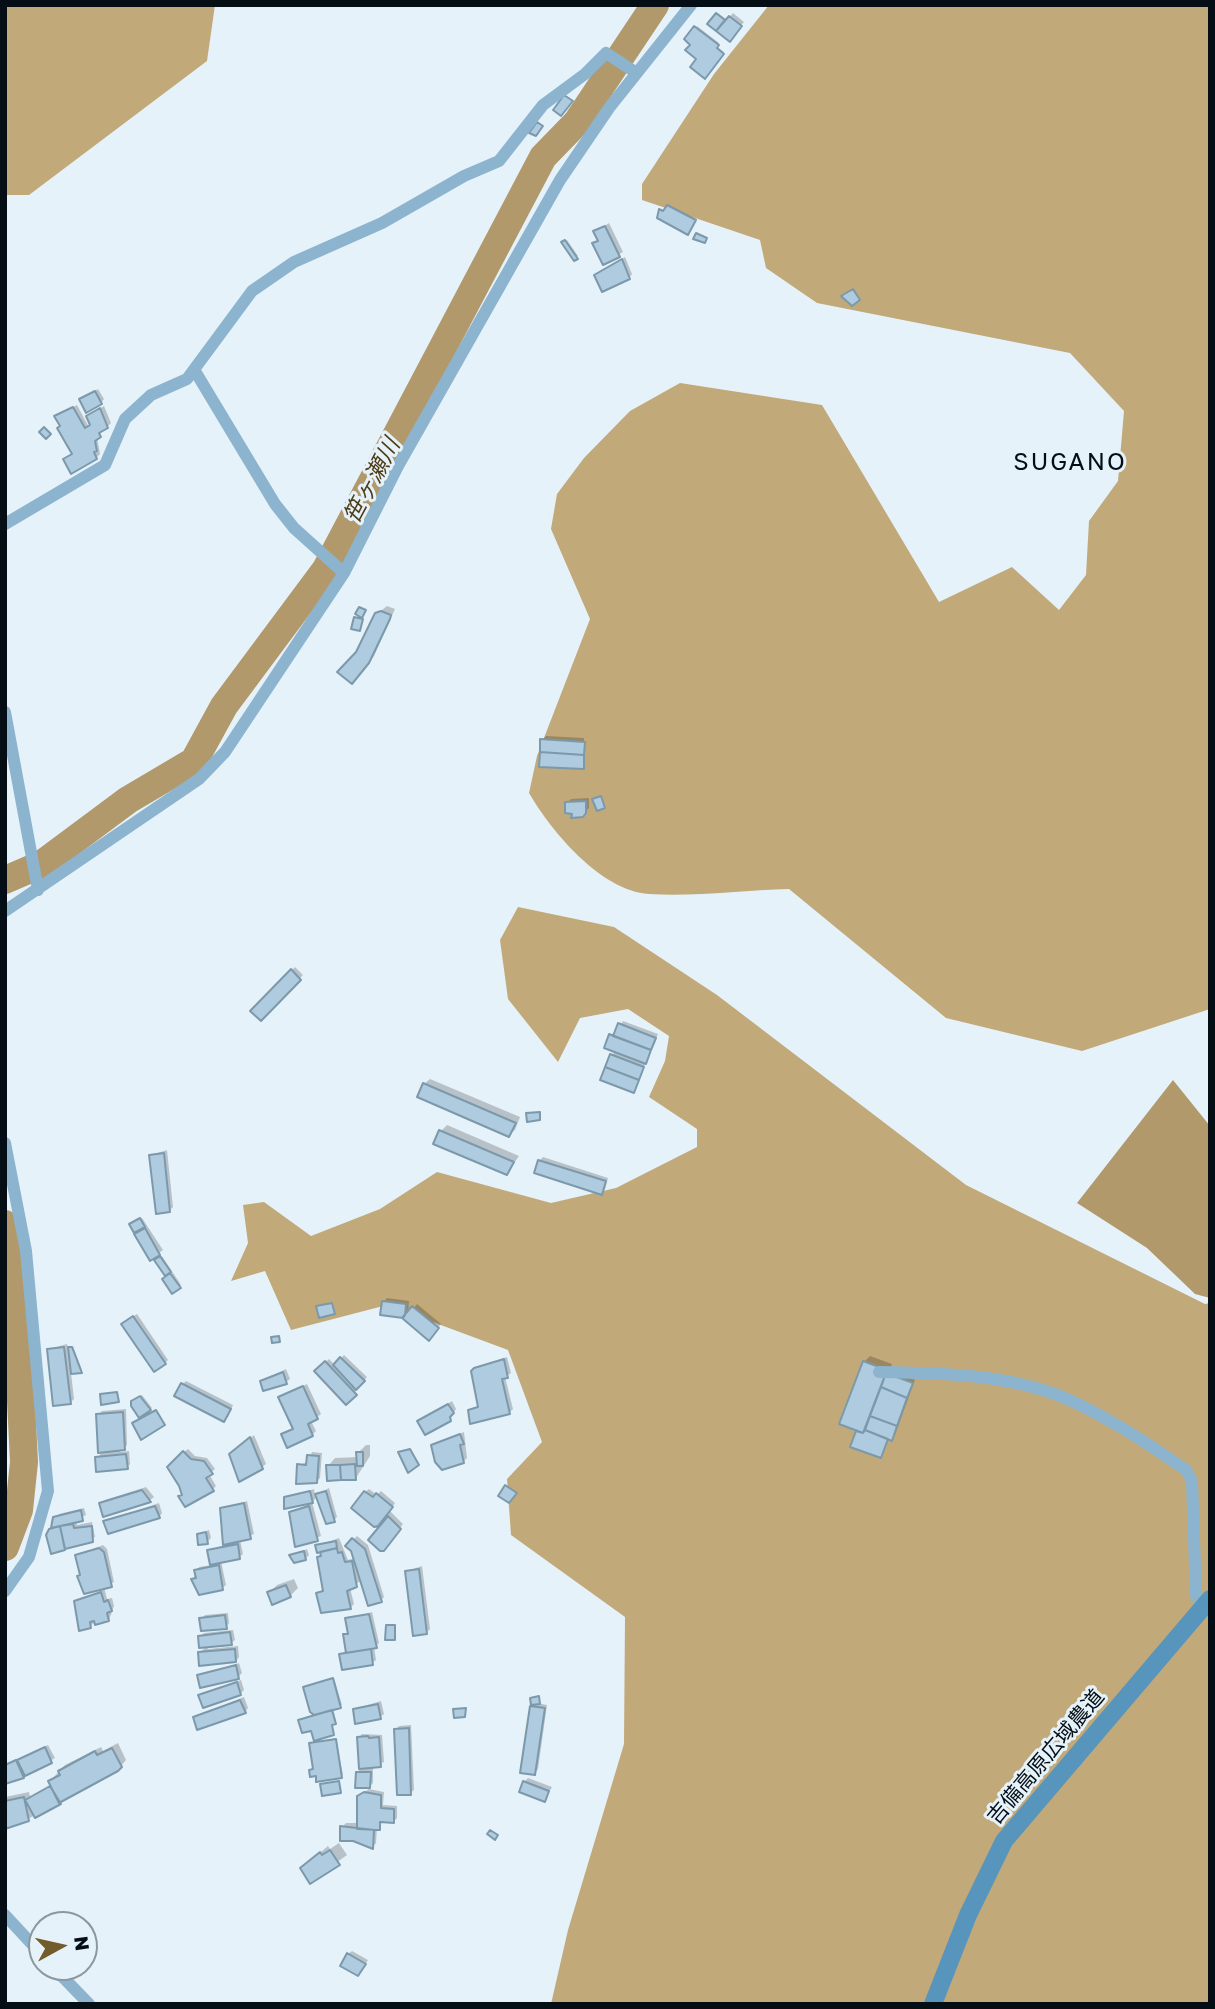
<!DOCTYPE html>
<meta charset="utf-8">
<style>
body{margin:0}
#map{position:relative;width:1215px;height:2009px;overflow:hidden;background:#e6f2fa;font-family:"Golos Text",sans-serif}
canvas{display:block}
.frame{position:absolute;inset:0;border:7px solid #040e14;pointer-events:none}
.north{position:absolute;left:28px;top:1911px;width:70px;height:70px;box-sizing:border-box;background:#e6f2fa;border:2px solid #8c979e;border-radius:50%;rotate:82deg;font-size:19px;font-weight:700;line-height:28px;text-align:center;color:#040e14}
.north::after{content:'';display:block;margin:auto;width:24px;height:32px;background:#735c2c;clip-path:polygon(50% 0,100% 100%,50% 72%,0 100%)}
</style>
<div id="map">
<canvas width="1215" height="2009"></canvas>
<div class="frame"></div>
<div class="north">N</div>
</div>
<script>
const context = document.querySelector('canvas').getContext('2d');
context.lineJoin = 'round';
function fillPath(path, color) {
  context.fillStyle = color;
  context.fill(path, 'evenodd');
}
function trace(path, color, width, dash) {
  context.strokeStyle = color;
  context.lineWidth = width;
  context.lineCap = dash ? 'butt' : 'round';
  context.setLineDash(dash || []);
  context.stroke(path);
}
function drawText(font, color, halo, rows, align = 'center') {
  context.font = font + ' "Golos Text","Noto Sans JP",sans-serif';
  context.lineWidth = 6;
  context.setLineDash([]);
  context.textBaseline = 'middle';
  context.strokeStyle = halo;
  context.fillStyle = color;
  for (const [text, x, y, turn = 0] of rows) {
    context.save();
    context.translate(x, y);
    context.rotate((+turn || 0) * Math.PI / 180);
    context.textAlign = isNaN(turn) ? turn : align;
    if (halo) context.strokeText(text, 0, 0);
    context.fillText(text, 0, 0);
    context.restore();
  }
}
const forest = new Path2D(`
 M5 5H215L207 61 29 195H5Z
 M769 5H1210V1009L1082 1051 946 1018 789 889C743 890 694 897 649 894 601 891 551 831 529 793L537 756 590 619 551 529 557 494 584 458 630 411 680 383 822 405 939 602 1012 567 1059 610 1086 575 1089 521 1118 481 1124 411 1070 353 817 303 766 268 760 240 642 200V184L714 74Z
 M518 907 614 927 717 995 966 1185 1205 1304 1210 1303V2004H551L568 1930 624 1744 625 1617 511 1535 507 1479 542 1442 508 1350 387 1305 291 1330 265 1271 231 1281 248 1243 243 1205 264 1202 311 1236 380 1209 437 1172 551 1203 616 1188 697 1147V1129L649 1097 665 1061 669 1036 628 1009 580 1018 558 1062 508 999 500 940Z`);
const water = new Path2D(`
 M1173 1080 1210 1126V1298L1195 1294 1147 1248 1077 1203Z`);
const shadow = new Path2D(`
 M718 13 727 20 733 13 744 22 729 39 709 23Z
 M697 26 719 43 716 46 724 52 705 76 692 45 686 39Z
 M669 205 696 219 689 232 661 210 665 211Z
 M609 223 623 252 604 263 594 243 599 239 595 232Z
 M567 240 578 256 574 259 564 242Z
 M625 257 632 274 629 278 596 275Z
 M98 389 104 399 101 403 81 399Z
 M77 405 91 431 94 429 88 416 104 406 111 423 97 437 100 454 96 458 74 453 56 416Z
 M387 606 395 609 374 656 357 676V653L377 614Z
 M546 736 584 738V766L542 740Z
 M589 798V808L582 815 567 803 571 799Z
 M295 967 303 975 261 1019 253 1011Z
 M623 1021 658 1034 634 1091 612 1055 616 1051 606 1047Z
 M430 1079 520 1117 515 1130 509 1135 424 1084Z
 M447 1125 519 1156 507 1173 441 1131Z
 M167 1150 173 1207 169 1211 151 1155Z
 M543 1157 608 1178 605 1189 601 1193 539 1161Z
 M142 1218 163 1250 151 1259 137 1234 144 1227 132 1223Z
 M162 1256 181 1285 173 1292 156 1260Z
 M387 1298 409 1301 408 1315 417 1304 441 1324 432 1335 383 1302Z
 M137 1314 168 1360 165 1363 126 1321Z
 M67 1344 68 1349 73 1346 82 1370 71 1373 74 1399 70 1403 49 1349Z
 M344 1355 367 1377 346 1403 316 1371 329 1359 335 1365Z
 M870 1356 892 1364 889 1370 915 1380 895 1435 889 1438 880 1456 853 1446 859 1430 864 1362Z
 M507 1357 511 1373 505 1377 513 1409 509 1413 469 1410 479 1405 475 1369Z
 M286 1369 290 1379 286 1382 262 1381Z
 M186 1381 233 1405 228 1417 224 1420 182 1385Z
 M307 1384 321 1414 311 1421 316 1431 312 1435H283L294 1428 280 1398Z
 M142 1395 152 1408 141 1417 133 1402Z
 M452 1401 456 1409 450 1419 419 1421Z
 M126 1409 127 1445 120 1452 129 1451 130 1464 127 1467 97 1458 104 1450 98 1415 102 1411Z
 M464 1432 467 1458 464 1461 433 1445Z
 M254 1435 266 1464 262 1467 235 1451Z
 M366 1445H370V1456L356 1478 328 1466 335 1458 358 1457V1453Z
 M188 1449 195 1456 207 1458 215 1469 209 1474 216 1486 213 1489 181 1496 183 1493 176 1458Z
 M312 1452 322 1453 320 1478 317 1481 299 1465 308 1462Z
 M146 1487 154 1497 150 1500 104 1515 101 1504 105 1500Z
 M329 1488 337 1517 334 1520 318 1496 312 1502 321 1536 297 1545 291 1512 307 1505 306 1502 285 1498 314 1489 315 1496Z
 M369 1489 377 1495 381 1491 395 1503 390 1511 403 1524 387 1545 383 1524 374 1525 365 1492Z
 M247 1501 254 1534 240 1540 243 1554 239 1557 221 1561 226 1585 222 1588 193 1579 199 1567 212 1565 209 1550 225 1545 222 1509Z
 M159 1503 162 1513 159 1517 105 1522Z
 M84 1508 86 1515 76 1520 77 1525 92 1522 95 1537 52 1552 48 1535 55 1518 59 1514Z
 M209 1530 211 1538 207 1542 199 1534Z
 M357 1536 368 1545 384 1597 381 1600 362 1580 350 1588 354 1604 350 1608 329 1612 318 1593 324 1589 319 1558 322 1555 317 1546 339 1538 348 1560 355 1558 348 1545Z
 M103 1545 107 1549 114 1582 104 1587 107 1599 112 1598 114 1606 109 1620 96 1621 90 1626 76 1602 101 1591 82 1574 77 1556Z
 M307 1549 309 1555 306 1558 291 1556Z
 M422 1566 430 1629 426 1633 407 1571Z
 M294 1579 298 1588 290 1596 269 1593 277 1585Z
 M372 1612 379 1643 374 1647 376 1660 372 1663 341 1654 347 1650 345 1635 349 1630 347 1619Z
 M228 1613 229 1623 226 1627 201 1619 205 1615Z
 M233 1630 235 1640 231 1643 207 1646 208 1649 238 1646 239 1657 236 1661 199 1653 207 1646 200 1637 204 1633Z
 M239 1663 242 1673 238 1677 199 1676Z
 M334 1678 342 1705 333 1708 336 1721 332 1723 333 1734 312 1729 300 1720 316 1715 312 1711 305 1687Z
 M241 1680 244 1690 240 1694 200 1696Z
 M540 1696 537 1703 547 1705 538 1769 535 1773 531 1707 532 1698Z
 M244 1697 248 1708 245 1712 195 1717Z
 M381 1701 384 1714 380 1717 354 1709Z
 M411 1725 414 1790 410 1793 396 1729 399 1726Z
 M362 1734 382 1735 384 1762 373 1766V1783L370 1786 357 1772 361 1769 359 1737Z
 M336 1738 343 1775 317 1774 310 1744Z
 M118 1743 126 1760 121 1766 28 1819 5 1827V1797L29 1792 30 1797 52 1785 50 1781 65 1765 101 1747 103 1751Z
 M48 1745 55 1758 17 1779 5 1765Z
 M528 1778 552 1787 545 1800 524 1782Z
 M369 1789 384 1792 383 1805 397 1806V1818L393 1822 383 1821 377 1828 376 1843 373 1847 342 1827 346 1823H359L363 1793Z
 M339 1843 347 1855 311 1881 310 1861 328 1846 330 1849Z
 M352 1951 368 1960 362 1970 348 1954Z`);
const river = new Path2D(`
 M5 880 42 864 128 800 194 761 224 706 326 569 543 157 577 122 655 5
 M5 1224 18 1339 24 1462 19 1510 5 1547`);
const building = new Path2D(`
 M716 13 725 20 716 31 707 24Z
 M729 16 742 26 730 42 716 31Z
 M694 26 719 45 717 48 724 54 705 79 690 67 696 59 685 50 690 45 684 39Z
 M564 95 573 101 561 116 553 110Z
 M537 122 543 126 536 136 529 133Z
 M667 205 696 220 688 235 657 218 659 209 663 211Z
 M605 226 620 257 603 265 592 243 598 241 593 231Z
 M696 233 707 238 705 243 693 239Z
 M565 240 578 259 574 261 561 242Z
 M622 259 630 279 602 292 594 275Z
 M853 289 860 300 852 306 841 296Z
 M95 391 102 404 86 413 79 399Z
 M73 407 85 428 90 425 86 416 100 408 108 428 99 433 101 437 95 441 97 451 94 452 97 459 71 474 63 459 72 454 57 428 60 426 54 416Z
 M44 427 51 434 46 439 39 432Z
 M359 607 366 610 362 618 355 614Z
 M381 611 391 615 390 619 369 663 352 684 337 672 356 652 375 613Z
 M354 617 363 619 360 631 351 629Z
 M540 739 585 742 584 755 540 752Z
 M540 752 584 755V769L539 767Z
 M601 796 605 808 597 811 592 799Z
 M586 801V813L583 817 571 818 572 814 565 813V802Z
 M291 969 301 980 261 1021 250 1011Z
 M618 1023 656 1038 651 1050 613 1036Z
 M609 1034 651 1050 646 1064 604 1048Z
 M610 1054 644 1067 639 1080 605 1067Z
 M605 1067 639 1080 634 1093 600 1080Z
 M423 1083 516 1123 509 1137 417 1097Z
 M540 1112V1120L527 1122 526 1113Z
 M439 1130 514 1162 507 1175 433 1144Z
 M164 1153 170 1212 156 1214 149 1155Z
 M538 1160 606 1181 602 1195 534 1173Z
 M140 1218 145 1227 134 1233 129 1224Z
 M145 1228 160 1255 150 1261 134 1234Z
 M160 1256 171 1272 165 1276 154 1260Z
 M170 1273 181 1288 172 1294 162 1279Z
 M382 1301 406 1304 405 1315 403 1318 380 1315Z
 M332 1303 335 1314 319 1318 316 1306Z
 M412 1306 439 1328 429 1341 402 1318Z
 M133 1316 166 1364 154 1372 121 1324Z
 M279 1336 280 1342 272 1343 271 1337Z
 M64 1347 71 1404 53 1406 47 1349Z
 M68 1347H72L82 1373 71 1374Z
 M340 1357 365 1381 356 1390 333 1365Z
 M504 1359 508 1378 502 1379 510 1414 470 1424 468 1410 478 1407 471 1371 474 1368Z
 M325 1361 357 1395 346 1405 314 1371Z
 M863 1361 887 1370 863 1433 839 1424Z
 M283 1372 287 1384 263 1391 260 1381Z
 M886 1373 913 1383 907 1398 881 1387Z
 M181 1383 231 1409 224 1422 174 1396Z
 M303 1386 318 1419 308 1424 313 1436 287 1448 281 1434 293 1429 278 1397Z
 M881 1387 907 1398 897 1426 870 1416Z
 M117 1392 119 1402 101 1405 100 1394Z
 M140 1396 151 1410 139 1418 131 1406V1401Z
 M448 1404 454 1413 450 1417 451 1421 425 1435 417 1421Z
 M156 1410 165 1425 141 1440 132 1423Z
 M123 1412 125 1450 98 1453 96 1414Z
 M870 1416 897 1426 892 1441 865 1430Z
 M865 1430 888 1439 881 1458 850 1447 856 1431 863 1433Z
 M460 1434 464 1444 460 1445 464 1463 442 1470 435 1462 431 1445Z
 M250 1437 263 1469 239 1482 229 1454Z
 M410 1449 419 1465 408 1473 398 1452Z
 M183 1451 191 1459 204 1461 213 1474 206 1478 214 1491 185 1507 178 1496 182 1495 179 1486 167 1467Z
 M356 1452H363V1466H357Z
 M126 1454 128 1469 96 1472 95 1457Z
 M307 1455 319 1456 317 1483 296 1484 297 1464 306 1465Z
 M355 1464 356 1480H341L340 1465Z
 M326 1465H340L341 1480 327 1481Z
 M505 1485 517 1493 509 1503 498 1496Z
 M142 1490 151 1502 103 1517 99 1503Z
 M310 1491 313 1503 284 1509V1497Z
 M326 1491 335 1522 326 1524 315 1494Z
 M364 1491 373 1497 376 1493 393 1507 378 1526 374 1527 351 1508Z
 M244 1503 251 1539 223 1545 220 1508Z
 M155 1506 160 1518 108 1534 103 1521Z
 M309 1506 318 1541 295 1547 289 1512Z
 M81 1510 83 1521 51 1528 53 1517Z
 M388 1516 401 1529 384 1551H380L368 1540Z
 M73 1524 74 1528 92 1526 93 1542 65 1549 60 1526Z
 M60 1526 65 1550 51 1554 46 1535 49 1529Z
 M206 1532 208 1544 198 1545 197 1534Z
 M352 1538 365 1549 382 1602 368 1606 351 1551 345 1546Z
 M336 1541 337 1548 317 1553 315 1545Z
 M238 1544 240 1559 210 1565 207 1550Z
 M99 1548 104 1552 112 1587 84 1594 77 1576 80 1575 75 1555Z
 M337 1548 338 1553 342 1552 345 1562 352 1561 357 1587 347 1591 351 1609 321 1613 316 1593 323 1591 317 1557 321 1556 320 1552Z
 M304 1551 306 1560 294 1563 289 1555Z
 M219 1565 223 1590 199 1595 191 1579 196 1578 194 1570Z
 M419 1569 427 1634 413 1636 405 1571Z
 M286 1585 291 1597 272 1605 267 1592Z
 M101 1592 104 1602 108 1600 112 1611 107 1613 109 1621 95 1625 94 1621 90 1622 91 1628 79 1631 74 1601Z
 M369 1614 377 1648 346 1653 343 1634H348L345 1618Z
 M225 1615 227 1629 201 1631 199 1618Z
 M386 1625H395V1640H385Z
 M230 1632 232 1645 199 1648 198 1636Z
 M235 1649 236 1662 199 1666 198 1652Z
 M371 1649 373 1665 342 1670 339 1654Z
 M236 1665 239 1679 200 1688 197 1675Z
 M333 1678 341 1708 314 1715 310 1712 303 1687Z
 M237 1682 241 1695 203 1708 198 1695Z
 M539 1696 540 1704 531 1705 530 1698Z
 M240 1700 246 1713 197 1730 193 1717Z
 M378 1704 381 1719 355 1724 353 1709Z
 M530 1706 545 1708 535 1775 520 1773Z
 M466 1708 465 1717 454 1718 453 1709Z
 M332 1710 336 1724 332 1725 334 1735 314 1741 311 1731 302 1733 298 1720Z
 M409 1728 411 1795H397L394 1729Z
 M368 1736 369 1738 379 1737 381 1767 359 1769 357 1737Z
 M336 1739 342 1778 316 1782V1776L310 1777 309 1770 313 1769 309 1743Z
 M45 1747 52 1763 25 1776 17 1760Z
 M112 1748 122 1767 118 1771 59 1803 48 1781 60 1775 58 1771 95 1751 97 1755Z
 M16 1760 24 1778 5 1784V1765Z
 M356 1772H371L370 1788H355Z
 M339 1781 341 1793 322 1796 320 1784Z
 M523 1781 549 1791 545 1802 519 1792Z
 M50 1786 61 1804 35 1818 25 1800Z
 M364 1792 381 1795V1808L394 1809V1823L380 1822V1830L357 1829V1796Z
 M24 1797 29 1821 5 1829V1801Z
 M340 1826 374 1830 373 1849 353 1841H340Z
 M490 1830 498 1835 495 1840 487 1834Z
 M330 1850 340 1865 310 1884 300 1868 320 1852 322 1855Z
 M347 1953 366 1964 358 1976 340 1966Z`);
const street = new Path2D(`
 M195 371 275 504 294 528 344 573
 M5 524 105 465 125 419 151 395 187 379 252 291 294 262 382 223 464 176 499 161 543 105 585 74 606 53 635 72
 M5 712 38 890
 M5 911 199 779 225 752 344 573 398 466 560 180 609 108 691 5
 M5 1143 26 1251 48 1491 29 1557 5 1591
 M879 1372C939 1373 1008 1374 1065 1398 1108 1417 1147 1443 1186 1470L1192 1481 1196 1595 1202 1607
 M5 1915 42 1955
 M53 1967 89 2004`);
const secondary = new Path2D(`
 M933 2004 968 1915 1004 1841 1210 1599`);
const streetNames = [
 ["吉備高原広域農道",1046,1757,-50]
];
const waterNames = [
 ["笹ヶ瀬川",372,481,-62]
];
const quarterNames = [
 ["SUGANO",1070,462]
];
fillPath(forest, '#c1a97a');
fillPath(water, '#b1996b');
fillPath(shadow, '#0003');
trace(river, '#b1996b', 28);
fillPath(building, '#aecbdf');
trace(building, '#7c99ab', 2);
trace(street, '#8cb4ce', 12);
trace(secondary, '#5795bc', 18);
drawText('21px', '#040e14', '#e6f2fa', streetNames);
drawText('italic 23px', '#4e3c16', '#e6f2fa', waterNames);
context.letterSpacing = '2px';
drawText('24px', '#040e14', '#e6f2fa', quarterNames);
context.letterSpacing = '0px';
</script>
